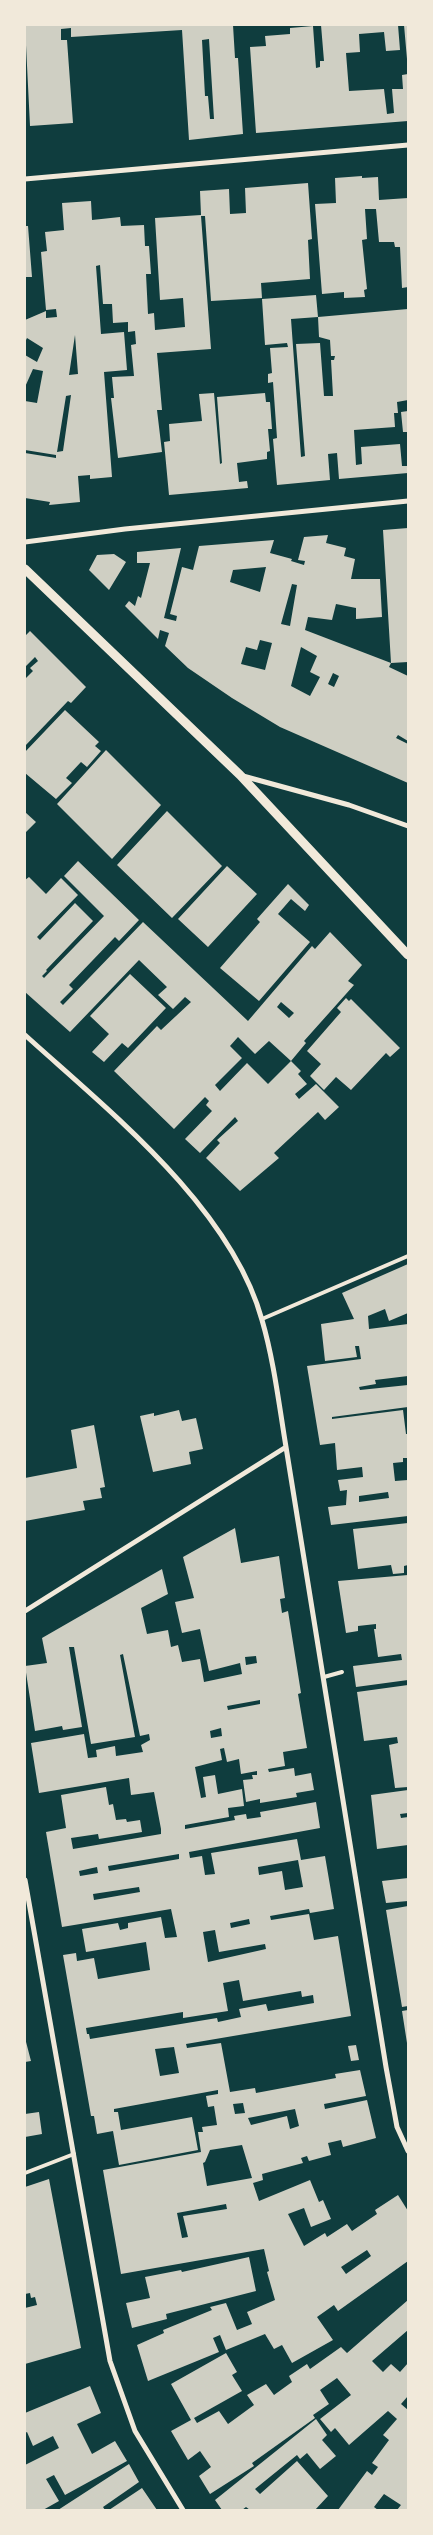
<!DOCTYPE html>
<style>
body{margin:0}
#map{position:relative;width:433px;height:2535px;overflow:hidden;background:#0f3d3e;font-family:Karla,sans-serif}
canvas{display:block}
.frame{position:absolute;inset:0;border:26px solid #f1e9da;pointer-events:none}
</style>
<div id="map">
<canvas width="433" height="2535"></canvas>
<div class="frame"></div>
</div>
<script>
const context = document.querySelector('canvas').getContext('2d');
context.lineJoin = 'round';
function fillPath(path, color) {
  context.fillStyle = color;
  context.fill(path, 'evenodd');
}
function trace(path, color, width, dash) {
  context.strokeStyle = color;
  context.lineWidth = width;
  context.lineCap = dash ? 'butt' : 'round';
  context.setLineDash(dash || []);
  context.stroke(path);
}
const building = new Path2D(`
 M25 25H233L235 58H238L243 134 189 140 182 30 71 37V28L61 29V40H67L73 123 30 126ZM209 39 214 119H210L208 96H205L202 40Z
 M321 25H398L400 50 386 51 384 32 359 34 360 52 346 53 349 91 384 89 387 114 394 113 392 89H403L402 75 408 74V121L256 133 250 47 266 46 265 36 290 34V28L313 26 316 68 320 67V61H324Z
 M404 25H408V59H407Z
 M362 176V178L378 177 379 200 408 198V287L402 288 400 247H395L394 242H379L376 209H365L367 239 362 240 367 289 364 290 365 297 344 298V292L322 294 315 204 336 203 335 178Z
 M308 183 312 239 308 240 310 279 261 283 262 298 211 301 205 216H201L211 349 157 353 162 410H157L162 452 118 458 111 398H114L112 377 134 376 131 345 136 344 135 331 128 332V322L113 323 112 304H103L100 265 96 266 101 334 124 332 127 370 104 372 112 477 90 479V475L78 476 80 502 49 505 50 502 25 498V453L56 458V455L25 450V401L37 403 43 371 33 369 25 387V355L37 362 43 348 27 338 25 342V320L46 311V318L57 317 56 309 46 310 41 252 47 251 45 232 64 230 62 203 91 201 92 220 120 217 121 226 144 225 145 246H149L151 274H146L148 314 154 313 155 330 185 327 183 298 160 300 155 218 201 215 200 191 229 189 230 214 246 213 245 188ZM75 335 78 374 69 375ZM71 395 63 451 57 452 66 396Z
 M25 226H28L32 277H25Z
 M316 295 318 317 291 319 301 457 305 456 296 344 320 343 324 396H333L331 360H334L335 356H331L330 340 319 337 318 317 408 309V400L397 402 398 413H394L395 427 354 430 356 465 362 464 361 447 400 444 402 466H408V473L339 479 337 453 328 454 330 480 277 485 273 439 277 438 273 382 268 383V374L272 373 270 348 288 347 287 343 265 345 262 299Z
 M214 393 220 464 222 463 217 397 265 393 266 402H270L272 429H268L270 451 267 452V459L237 463 239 482 247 481 248 488 169 495 164 442 170 441 169 424 202 421 199 394Z
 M408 411V432H403L401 412Z
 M408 528V662L391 663 389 667 408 676V741L398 735 396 738 408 744V783L280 727 232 698 188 668 165 646 169 633 160 630 158 639 125 606 129 601 135 606 138 596 141 598 150 563H137V552L181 548 164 618 176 621 177 616 170 614 182 567 193 570 199 546 274 540 270 553 292 559 291 561 304 565 305 561 298 560 304 537 328 535 326 543 346 548 344 556 355 559 351 579H380L382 617 356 619V608L336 604 332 620 308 617 305 630 391 663 383 530ZM266 567 260 592 230 582 233 570ZM292 584 297 585 290 626 281 624ZM260 640 272 643 265 670 241 664 246 647 257 650ZM301 647 317 656 310 672 320 677 310 696 291 686ZM333 673 339 676 334 687 328 684Z
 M114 554 126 562 109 590 89 570 97 555Z
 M30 631 86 687 71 703 68 701 25 746V679L33 671 30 668 38 661 35 657 25 667V636Z
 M65 710 99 742 95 746 101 751 87 767 81 762 66 778 72 783 56 799 25 773V752Z
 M106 750 161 805 112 859 57 804Z
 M167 811 222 866 172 918 117 865Z
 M25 812 36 822 25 833Z
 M78 861 139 920 119 941 115 937 69 985 73 989 60 1002 63 1005 143 922 248 1021 312 946 315 949 330 932 362 965 348 981 354 985 304 1041 306 1043 291 1061 269 1041 255 1054 238 1037 230 1046 242 1058 215 1085 220 1091 247 1063 268 1084 291 1061 301 1071 298 1074 307 1084 295 1094 299 1099 316 1084 339 1107 325 1120 318 1112 274 1153 279 1158 240 1191 206 1158 220 1143 217 1140 238 1121 235 1117 200 1153 185 1139 212 1111 206 1105 209 1101 205 1097 174 1129 114 1071 157 1026 161 1030 191 1002 185 997 173 1009 158 995 167 987 139 960 70 1032 25 992V880L29 877 46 894 61 878 78 895 37 937 40 940 75 903 93 921 46 970 47 971 42 976 44 978 104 916 64 876ZM281 1002 294 1013 289 1018 277 1007Z
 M227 866 257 894 208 947 178 919Z
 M288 884 309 905 305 911 291 899 278 914 310 942 259 1001 220 968 260 922 257 919Z
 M130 974 166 1008 128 1048 122 1043 104 1062 92 1052 109 1034 90 1016Z
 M346 998 349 1001 351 999 400 1048 390 1057 386 1053 351 1090 336 1077 324 1090 310 1076 321 1064 307 1051 341 1012 337 1008Z
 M408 1264V1313L389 1321 385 1309 368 1316 369 1329 408 1324V1376L375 1380 376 1384 359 1387 360 1390 408 1385V1407L332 1417V1419L403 1410 406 1434H408V1458H403V1462L393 1463 395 1481 408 1480V1516L331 1525 328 1507 346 1505 347 1490 340 1491 338 1480 363 1477 362 1467 337 1470 335 1443 320 1445 307 1366 361 1359 359 1346H355L357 1357 325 1361 321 1324 354 1319 342 1293ZM388 1492 389 1498 359 1502V1496Z
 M179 1410 182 1421 196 1418 203 1449 189 1452 191 1464 153 1472 140 1416 154 1413V1416Z
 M94 1425 105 1487 100 1488 102 1498 83 1501 85 1510 25 1521V1478L77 1468 71 1430Z
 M408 1523V1565L404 1566V1573L393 1574 391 1565 358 1569 353 1529Z
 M235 1528 241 1563 279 1556 285 1598 280 1599 282 1613 288 1611 301 1693 298 1694 307 1748 283 1752 285 1766 268 1769 269 1772 294 1768 295 1776 311 1773 314 1790 296 1793 297 1797 260 1803V1799L246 1802 243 1780 253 1779 252 1775H257V1771L241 1774 239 1759 227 1762 224 1748 220 1749 222 1760 195 1767 201 1798 206 1797 203 1777 215 1775 218 1794 242 1789 244 1806 228 1808 229 1817 185 1825V1829L235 1820 234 1816 246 1814 247 1819 261 1817 260 1812 316 1802 320 1828 189 1852 190 1858 202 1856 205 1875 215 1874 211 1853 297 1839 301 1860 325 1856 334 1909 310 1913 309 1909 270 1916 271 1920 309 1914 314 1940 338 1936 351 2016 186 2044 187 2048 221 2043 230 2092 255 2088 256 2093 336 2078 335 2074 360 2070 366 2096 324 2104 325 2109 367 2100 376 2138 343 2147 341 2140 328 2143 331 2155 309 2161 307 2156 301 2158 303 2163 262 2174 263 2180 253 2183 259 2201 310 2180 319 2202 323 2200 331 2219 311 2227 304 2208 288 2214 304 2246 325 2233 327 2237 347 2224 352 2231 377 2214 375 2210 398 2195 408 2211V2261L338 2311 334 2305 317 2317 333 2340 292 2363 282 2345 274 2349 265 2334 226 2350 220 2335 213 2338 219 2352 148 2381 137 2345 164 2333 163 2330 212 2310 210 2307 226 2303 237 2330 252 2324 247 2312 275 2300 267 2272 269 2271 264 2249 121 2274 103 2170 201 2152 198 2132H203L202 2127 217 2125 214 2106 208 2107 206 2096 218 2094V2090L114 2109V2112H118L121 2130 192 2117 198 2150 119 2165 113 2131 97 2134 94 2116H91L63 1955 76 1953 77 1961 94 1958 98 1979 150 1970 146 1942 86 1952 82 1929 118 1923 120 1930 128 1928V1923L161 1917 165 1938 177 1937 171 1909 62 1927 46 1832 66 1828 61 1795 106 1787 109 1805 113 1804 116 1820 126 1819 127 1822 140 1820 142 1832 99 1839 98 1834 71 1838 73 1849 161 1834V1829L154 1792 131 1795 129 1778 39 1793 31 1743 84 1734 88 1758 97 1757 96 1750 115 1746 116 1756 143 1752 141 1745 150 1740 149 1734 140 1736 123 1654 120 1655 135 1737 91 1744 74 1647H69L82 1727 63 1730 62 1726 35 1731 25 1666 47 1663 42 1638 162 1569 168 1594 141 1608 147 1634 168 1630 171 1647 178 1645 182 1662 200 1659 204 1682 242 1674 240 1663 209 1671 200 1629 182 1633 175 1602 194 1598 183 1557ZM256 1656 257 1663 246 1665 245 1657ZM260 1700V1704L228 1710 227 1706ZM221 1728 222 1736 211 1738 210 1731ZM179 1854V1859L109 1871 108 1866ZM298 1860 303 1887 285 1890 282 1871 259 1875 258 1867ZM97 1867 98 1873 80 1876 79 1871ZM139 1887 140 1892 94 1900 93 1894ZM249 1919 250 1924 231 1928 230 1923ZM215 1930 219 1952 265 1944 266 1949 208 1962 203 1932ZM239 1980 243 2001 301 1991 302 1997 313 1995 314 2003 268 2011 266 2004 239 2009 241 2017 218 2022 217 2018 90 2039 89 2034H87L86 2028 183 2012V2018L228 2011 223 1983ZM174 2047 179 2073 160 2076 155 2049ZM243 2103 245 2113 235 2114 233 2104ZM295 2109 299 2126 290 2129 287 2116 251 2125 248 2118ZM242 2145 252 2178 207 2186 203 2163 205 2162 210 2150ZM226 2204 227 2209 183 2216 188 2237 182 2238 177 2213ZM367 2250 371 2256 346 2274 341 2267Z
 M408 1575V1680L356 1687 353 1666 402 1660 401 1654 378 1657 374 1629H376V1624L358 1626V1631L346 1633 338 1581Z
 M408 1685V1787L395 1788 389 1745 398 1743 397 1737 364 1741 357 1692Z
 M408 1790V1813L400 1814 401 1818 408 1817V1845L377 1849 371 1795Z
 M408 1878V1901L386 1903 382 1881Z
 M408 1906V2006L402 2007 386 1910Z
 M408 2010V2043H407L402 2011Z
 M25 2038 31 2061 25 2062Z
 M356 2045 359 2060 351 2061 348 2046Z
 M39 2112 42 2134 25 2137V2114Z
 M49 2179 81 2348 25 2364V2308L37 2305 35 2297 31 2298 30 2293 25 2294V2187Z
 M249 2257 256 2291 166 2314 167 2319 132 2328 126 2303 150 2298 145 2277 181 2270 182 2272Z
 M408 2300V2330L372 2361 383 2372 391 2364 400 2372 408 2363V2396L401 2404 408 2410V2510H397L401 2505 384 2494 374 2507 378 2510H338L367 2471 372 2475 378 2467 372 2463 389 2440 383 2435 397 2419 388 2411 349 2445 335 2428 331 2432 320 2419 351 2395 337 2378 320 2390 329 2404 313 2415 315 2418 252 2463 254 2466 210 2494 199 2476 211 2467 200 2451 188 2460 171 2431 191 2420 171 2384 226 2353 237 2372 232 2375 242 2391 194 2418 197 2423 219 2411 228 2424 254 2405 247 2395 266 2384 274 2395 292 2382 289 2376 307 2364 310 2369 341 2347 347 2353Z
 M90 2386 101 2413 77 2424 92 2454 115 2441 127 2461 65 2495 54 2475 46 2479 59 2501 43 2510H25V2465L59 2448 53 2436 33 2446 27 2432 25 2433V2413Z
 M316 2419 327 2435 322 2440 336 2456 320 2469 307 2453 300 2459 297 2455 255 2489 260 2494 297 2461 328 2496 315 2510H250L246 2507 242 2510H222L215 2500Z
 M129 2464 139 2482 103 2507 105 2510H58Z
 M142 2488 157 2510H109Z`);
const service = new Path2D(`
 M262 1319 408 1256
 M324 1677 342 1672
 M25 2173 74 2154`);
const minor = new Path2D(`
 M25 179 408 145
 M25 542 125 529 408 501
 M243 776 349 805 408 826
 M25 1035C109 1111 231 1207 262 1320 274 1361 279 1405 286 1447L25 1611
 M286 1447 386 2067 397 2127 408 2151
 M25 1880 110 2361 135 2431 183 2510`);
const tertiary = new Path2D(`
 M25 569 240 775 408 955`);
fillPath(building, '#cfcfc3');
trace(service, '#f1e9da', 4);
trace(minor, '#f1e9da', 5);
trace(tertiary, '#f1e9da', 9);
</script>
